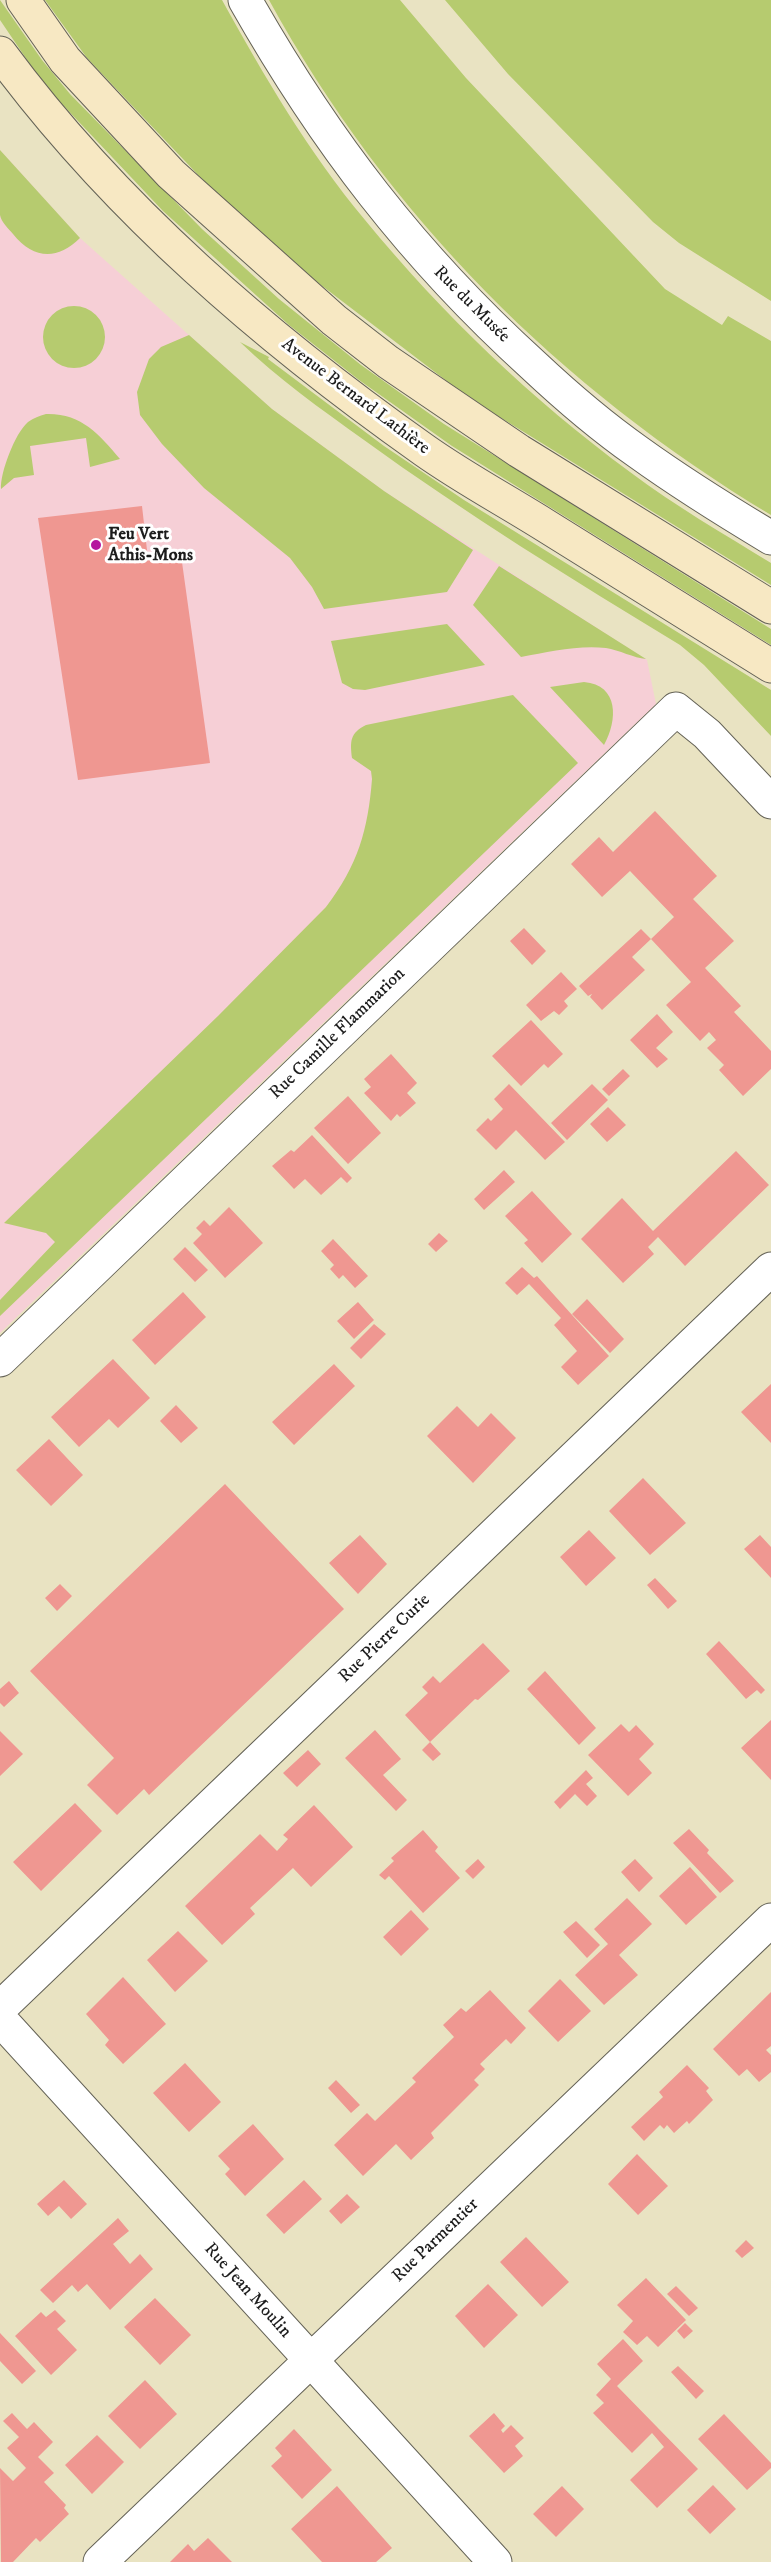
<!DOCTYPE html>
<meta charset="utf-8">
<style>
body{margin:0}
canvas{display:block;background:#e9e3c2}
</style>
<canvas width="771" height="2562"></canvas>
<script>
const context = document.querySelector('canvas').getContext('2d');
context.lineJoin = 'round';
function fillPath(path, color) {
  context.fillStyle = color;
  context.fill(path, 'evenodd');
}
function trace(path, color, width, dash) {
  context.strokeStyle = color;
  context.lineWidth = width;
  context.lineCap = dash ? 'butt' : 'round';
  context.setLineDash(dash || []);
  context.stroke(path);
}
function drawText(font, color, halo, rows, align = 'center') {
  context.font = font + ' "IM FELL DW Pica",serif';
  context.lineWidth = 6;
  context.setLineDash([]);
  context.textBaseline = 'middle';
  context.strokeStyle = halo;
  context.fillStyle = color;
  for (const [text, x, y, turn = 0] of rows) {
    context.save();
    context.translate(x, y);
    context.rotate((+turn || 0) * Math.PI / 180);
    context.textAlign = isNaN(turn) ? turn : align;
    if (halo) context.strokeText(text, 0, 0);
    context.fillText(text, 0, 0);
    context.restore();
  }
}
const built = new Path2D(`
 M0 150 80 238 272 409 384 491 647 660 656 704 0 1333Z`);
const green = new Path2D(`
 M0 0 42 60 70 94 202 229 279 299 361 365 444 424 771 629V645L452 446 359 380 289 325 163 211 44 85 0 20Z
 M45 0H222C264 76 309 153 365 220 443 315 531 399 630 472 675 506 724 534 771 563V585L498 416 448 382 317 282 203 180 142 116 87 58Z
 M269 0H400L466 78 665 289 722 325 728 316 771 341V515C560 388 388 217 269 0Z
 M445 0H771V301L679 243 653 222 508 74Z
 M0 150 80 238C57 261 33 259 13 234 9 229 1 222 0 215 0 195 0 171 0 150Z
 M43 337a31 31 0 1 1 62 0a31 31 0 1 1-62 0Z
 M189 335 272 409 384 491 473 550 447 592 324 609 312 587 290 558 204 488 162 444 140 415 137 392 149 359 161 347Z
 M240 342 269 357 268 359 384 446 464 500 771 690V736L704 665 680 645C573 580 466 514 364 440 321 409 278 379 240 342Z
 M46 414C81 413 99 434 120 459L90 467 86 438 30 446 34 475 14 478 1 489C0 473 15 433 28 422 34 418 39 416 46 414Z
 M499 566 646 659C634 658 619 650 606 648 577 645 549 652 521 657L473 605Z
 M447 624 485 665 365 690 353 689 342 683 331 641Z
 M584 682C619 685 618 720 604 745L550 687Z
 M513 695 578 763 0 1316V1300L55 1242 46 1233 4 1223 218 1016 326 907C358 865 368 830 372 779L371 771 352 758C350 741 350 733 366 725Z`);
const building = new Path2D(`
 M142 506 148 559 181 555 210 763 78 780 38 518Z
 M655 811 717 876 693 899 734 941 705 968 741 1006 734 1012 771 1051V1069L743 1096 719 1070 724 1065 707 1048 716 1040 709 1032 700 1041 666 1005 691 982 651 939 632 957 645 970 602 1010 590 997 592 994 588 996 579 986 641 929 651 939 674 917 630 871 602 897 571 864 599 837 613 852Z
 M524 928 546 951 532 965 510 941Z
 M561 972 577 989 564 1001 568 1006 559 1015 554 1011 541 1021 526 1005Z
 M657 1014 673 1032 656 1048 668 1059 657 1068 630 1040Z
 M531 1020 563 1054 548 1068 544 1064 521 1086 492 1056Z
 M391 1054 417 1083 407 1093 416 1103 400 1117 397 1114 391 1121 364 1093 371 1087 364 1079Z
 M623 1069 630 1076 609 1096 602 1089Z
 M509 1084 565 1142 545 1160 516 1130 496 1150 476 1130 488 1118 491 1121 503 1109 494 1099Z
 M592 1084 608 1100 567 1140 551 1123Z
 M348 1096 381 1133 348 1164 314 1128Z
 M608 1107 626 1125 607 1142 590 1124Z
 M312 1135 352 1178 347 1183 341 1177 321 1195 305 1179 294 1189 272 1166 291 1150 294 1152Z
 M736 1151 769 1185 685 1266 658 1237 648 1247 654 1254 623 1283 581 1239 622 1198 653 1231Z
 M504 1170 515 1182 484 1210 474 1199Z
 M532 1191 572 1234 542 1263 524 1243 528 1240 505 1216Z
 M229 1207 263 1243 225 1278 193 1243 202 1234 196 1228 204 1220 210 1226Z
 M439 1233 448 1241 436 1252 428 1244Z
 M333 1239 368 1276 355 1288 343 1275 339 1279 330 1269 334 1265 321 1251Z
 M185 1247 208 1270 195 1282 173 1259Z
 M522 1267 534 1278 537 1276 609 1356 578 1385 561 1367 577 1351 554 1325 561 1318 529 1284 517 1295 505 1283Z
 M183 1292 206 1317 155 1365 132 1340Z
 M587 1299 624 1339 610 1353 572 1314Z
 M358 1302 374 1320 354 1339 337 1321Z
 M374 1324 386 1334 361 1359 350 1348Z
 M113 1359 150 1398 118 1428 109 1419 79 1447 51 1417Z
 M334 1364 355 1386 294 1445 272 1422Z
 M771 1384V1443L741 1412Z
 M176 1405 198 1428 181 1443 160 1421Z
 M457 1406 478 1427 491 1413 516 1438 473 1483 427 1436Z
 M49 1439 83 1475 51 1506 16 1470Z
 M643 1478 686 1523 650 1555 609 1511Z
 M225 1484 344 1609 149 1795 144 1789 117 1815 87 1785 114 1758 30 1671Z
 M589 1530 616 1558 586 1586 560 1557Z
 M360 1535 387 1564 358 1594 329 1563Z
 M760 1535 771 1547V1578L744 1549Z
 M655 1578 677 1601 668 1609 647 1585Z
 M60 1584 72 1596 57 1611 45 1598Z
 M719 1641 765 1690 761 1694 757 1690 746 1699 706 1654Z
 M483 1643 510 1671 478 1700 475 1699 430 1742 405 1715 428 1693 422 1687 433 1676 440 1683Z
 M545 1671 596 1728 579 1745 527 1689Z
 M9 1681 19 1693 4 1707 0 1703V1689Z
 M771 1720V1780L741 1748Z
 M621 1724 629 1732 636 1725 654 1744 639 1759 652 1773 628 1796 588 1755Z
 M375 1730 401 1759 383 1775 407 1800 396 1811 345 1758Z
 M0 1731 23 1754 0 1776Z
 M430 1742 441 1754 433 1761 422 1750Z
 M308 1750 321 1764 297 1787 283 1773Z
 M586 1770 593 1778 586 1784 597 1796 587 1806 575 1794 560 1809 554 1802Z
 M75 1803 102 1831 41 1891 13 1862Z
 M314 1805 353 1847 311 1887 293 1868 250 1908 255 1914 222 1945 185 1906 260 1834 277 1851 288 1839 283 1835Z
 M689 1829 709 1850 707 1853 734 1881 720 1893 673 1843Z
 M423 1830 438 1847 435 1851 460 1878 423 1913 389 1876 385 1880 379 1875 394 1861 391 1858Z
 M478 1859 485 1867 473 1879 465 1871Z
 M635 1859 653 1878 639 1892 621 1872Z
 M690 1867 717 1897 686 1925 659 1896Z
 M627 1898 652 1924 619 1955 638 1975 604 2005 575 1975 608 1944 594 1929Z
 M411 1910 429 1929 401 1956 383 1937Z
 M576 1921 600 1945 587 1958 563 1932Z
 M178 1931 208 1961 175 1992 147 1960Z
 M123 1977 166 2024 123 2064 105 2045 109 2040 86 2014Z
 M560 1979 591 2011 558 2042 528 2011Z
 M490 1990 526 2028 511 2044 506 2039 480 2064 485 2069 474 2080 479 2085 431 2133 434 2138 411 2160 396 2144 363 2176 334 2145 367 2113 375 2121 416 2082 412 2078 454 2037 443 2025 461 2008 466 2012Z
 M771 1992V2046L766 2050 771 2055V2072L759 2082 747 2069 739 2076 713 2049Z
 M185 2063 221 2102 189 2132 153 2093Z
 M687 2065 709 2088 706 2091 713 2100 689 2124 687 2121 674 2133 667 2125 664 2129 660 2125 644 2141 631 2127 663 2097 659 2092Z
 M336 2080 360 2105 351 2113 328 2088Z
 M253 2124 284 2159 245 2196 225 2174 230 2169 218 2156Z
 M637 2154 668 2186 638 2215 608 2184Z
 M64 2180 87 2204 71 2219 59 2206 48 2216 37 2204Z
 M304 2180 322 2199 284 2234 266 2215Z
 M347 2194 360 2207 341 2224 329 2211Z
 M118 2218 129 2231 113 2244 130 2264 140 2254 153 2269 110 2310 87 2284 78 2292 72 2285 53 2303 40 2290Z
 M526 2237 569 2282 542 2307 500 2262Z
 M746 2240 754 2248 742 2258 735 2251Z
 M646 2278 686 2320 658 2347 647 2336 637 2345 623 2332 633 2321 617 2305Z
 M488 2284 518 2315 484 2348 455 2316Z
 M676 2286 698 2308 689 2316 667 2294Z
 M155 2298 191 2335 160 2365 124 2327Z
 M55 2310 66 2321 57 2329 77 2350 51 2375 15 2336 41 2312 46 2317Z
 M685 2323 693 2331 684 2339 677 2331Z
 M0 2333 36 2371 22 2384 0 2361Z
 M623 2339 643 2361 617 2386 698 2469 657 2508 630 2480 664 2447 652 2433 632 2453 593 2413 604 2403 596 2395 611 2379 597 2364Z
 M678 2366 704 2391 696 2399 671 2372Z
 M145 2380 177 2414 140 2449 108 2416Z
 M12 2413 27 2429 34 2422 53 2442 38 2457 54 2473 44 2482 66 2505 64 2508 69 2514 40 2542 36 2538 13 2562H1L0 2468 13 2481 26 2468 7 2448 19 2437 3 2421Z
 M494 2413 505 2426 501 2430 503 2433 511 2425 524 2438 515 2446 523 2456 504 2473 469 2436Z
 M724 2414 771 2463V2468L747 2490 698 2439Z
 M294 2429 332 2470 302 2499 271 2466 282 2456 275 2448Z
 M97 2435 124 2462 92 2494 65 2465Z
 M713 2485 736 2509 710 2534 687 2510Z
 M337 2486 392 2548 376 2562H322L291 2529Z
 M562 2486 584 2509 556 2537 533 2514Z
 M208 2538 232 2562H170L188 2544 194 2551Z`);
const street = new Path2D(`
 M245 0C325 141 413 256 533 365 566 396 601 426 638 452 681 483 726 511 771 538
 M0 1360 676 709 707 734 771 802
 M0 2008 771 1269
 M0 2019 495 2562
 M100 2562 771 1920`);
const secondary = new Path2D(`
 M23 0 65 60 171 174 334 320 388 362 519 451 771 607
 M0 53C115 209 267 339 424 450 462 477 503 499 543 524 619 571 695 619 771 666`);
const markers = [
 [96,545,6,"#b5179e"]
];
const streetNames = [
 ["Rue du Musée",471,305,45],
 ["Avenue Bernard Lathière",355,397,37],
 ["Rue Camille Flammarion",338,1034,-44],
 ["Rue Pierre Curie",385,1639,-44],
 ["Rue Parmentier",436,2241,-44],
 ["Rue Jean Moulin",247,2291,48]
];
const poiNames = [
 ["Feu Vert",108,535],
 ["Athis-Mons",108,556]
];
fillPath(built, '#f6cfd6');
fillPath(green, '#b6cb6f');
fillPath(building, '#ef9791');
trace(street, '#646256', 35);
trace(secondary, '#646256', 35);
trace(street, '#fff', 33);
trace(secondary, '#f7e8c3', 33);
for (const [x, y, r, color] of markers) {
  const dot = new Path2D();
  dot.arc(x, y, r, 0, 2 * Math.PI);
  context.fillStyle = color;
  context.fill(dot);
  trace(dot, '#fff', 2);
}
drawText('18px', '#1c1c1c', '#fff', streetNames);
drawText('bold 18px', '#1c1c1c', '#fff', poiNames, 'left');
</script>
